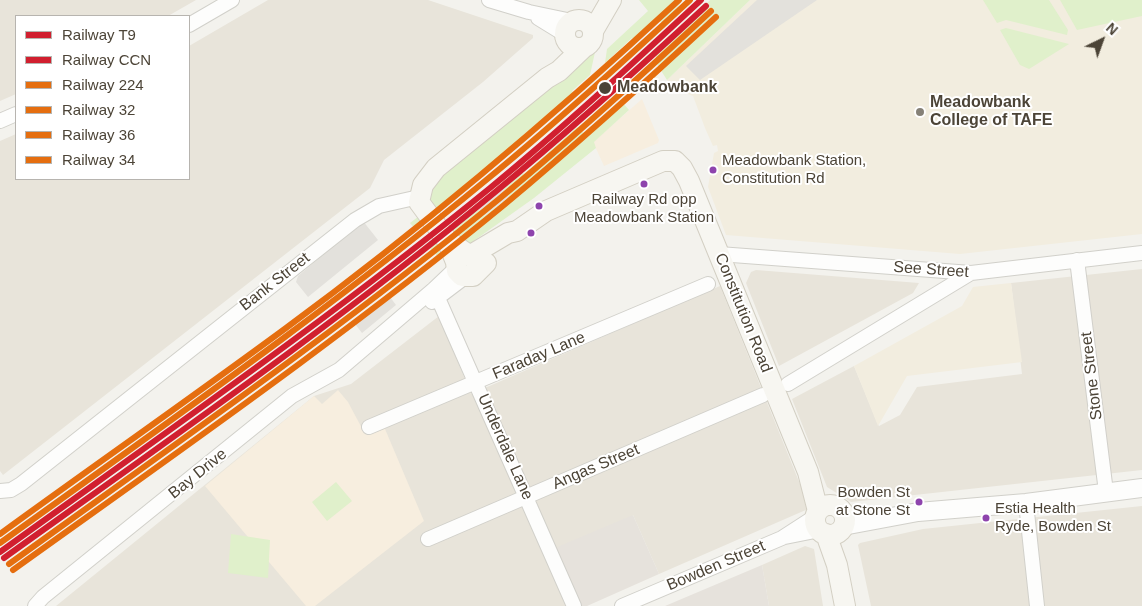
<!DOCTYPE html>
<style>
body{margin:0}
#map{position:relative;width:1142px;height:606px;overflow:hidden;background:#f3f2ed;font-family:Helvetica,sans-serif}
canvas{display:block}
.legend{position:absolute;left:15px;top:15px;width:175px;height:165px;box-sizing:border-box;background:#fff;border:1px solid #b7b4af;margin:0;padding:6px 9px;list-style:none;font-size:15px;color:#4c4437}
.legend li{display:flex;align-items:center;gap:10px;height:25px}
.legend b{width:25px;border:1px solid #b7b4af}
.north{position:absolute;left:1077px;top:15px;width:50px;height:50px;-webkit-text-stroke:4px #fff;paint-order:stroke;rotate:42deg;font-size:14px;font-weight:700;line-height:20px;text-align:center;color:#4c4437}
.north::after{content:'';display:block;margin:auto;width:18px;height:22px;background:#4c4437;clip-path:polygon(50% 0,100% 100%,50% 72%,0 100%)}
</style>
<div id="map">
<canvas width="1142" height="606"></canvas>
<ul class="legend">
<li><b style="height:6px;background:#d11f2f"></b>Railway T9</li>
<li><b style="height:6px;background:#d11f2f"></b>Railway CCN</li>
<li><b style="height:6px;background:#e56e0f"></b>Railway 224</li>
<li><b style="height:6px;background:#e56e0f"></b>Railway 32</li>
<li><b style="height:6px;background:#e56e0f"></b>Railway 36</li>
<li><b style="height:6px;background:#e56e0f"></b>Railway 34</li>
</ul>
<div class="north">N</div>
</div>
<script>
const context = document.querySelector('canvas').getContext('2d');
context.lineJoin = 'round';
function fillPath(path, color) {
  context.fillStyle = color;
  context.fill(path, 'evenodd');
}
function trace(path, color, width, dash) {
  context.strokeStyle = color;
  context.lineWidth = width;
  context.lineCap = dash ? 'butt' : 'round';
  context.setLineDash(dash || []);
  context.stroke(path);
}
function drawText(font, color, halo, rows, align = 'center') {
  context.font = font + ' Helvetica,sans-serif';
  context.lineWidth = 4;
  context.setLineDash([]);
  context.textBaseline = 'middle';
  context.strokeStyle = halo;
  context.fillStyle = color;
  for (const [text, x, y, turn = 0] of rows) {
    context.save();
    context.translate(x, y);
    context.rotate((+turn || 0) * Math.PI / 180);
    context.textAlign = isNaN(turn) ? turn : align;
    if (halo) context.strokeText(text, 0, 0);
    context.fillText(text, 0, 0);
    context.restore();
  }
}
const residential = new Path2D(`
 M0 0H196L168 16H16V94L0 101Z
 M268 0H428L533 35V38L483 82 384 160 370 188 3 475 0 471V141L16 134V179H189V46Z
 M1142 269V470L851 502 827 487 792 399 854 366 879 426 900 415 917 387 1022 374 1011 283Z
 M756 270 919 283 913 293 779 366 746 283 751 272Z
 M720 286 804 494 808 509 659 574 633 515 579 606H56L314 396 351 384 439 316 471 394Z
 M1142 506V606H871L858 545 860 543 923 529Z
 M805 546 814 549 823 606H769L762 565Z`);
const commercial = new Path2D(`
 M642 99 659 140 658 143 604 166 593 142Z
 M338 390 348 402 365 434 385 429 424 521 315 606H306L205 486 314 396 322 404Z`);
const industrial = new Path2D(`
 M503 188 509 197 484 216 477 208Z
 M633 515 659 574 587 606H579L555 548Z
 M762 565 769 606H665Z`);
const education = new Path2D(`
 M750 0H1142V234L960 254 726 235 708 187 714 153 718 151 717 145 713 146 705 128 693 96 673 88 667 80Z
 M1011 283 1022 362 907 376 878 426 854 366 962 306 973 287Z`);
const green = new Path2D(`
 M639 0H683L663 24 657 19 635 40 632 38 605 63 607 49 648 11Z
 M710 0H750L667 80 655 61 658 59 655 56Z
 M983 0H1049L1068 30 1067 35 1006 20 997 23Z
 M1060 0H1142V16L1077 30Z
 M1006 28 1069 44 1029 69 1020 65 1000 30Z
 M597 43 590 75 572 91 575 94 440 207 416 230 410 223 432 206 429 193 443 170Z
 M622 99V102L629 110 594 142 596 148 534 198 468 245 462 242 439 258 429 247 477 208 484 216 509 197 503 188 522 172 524 174 577 127 584 133Z
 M336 482 352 501 327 521 312 502Z
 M231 534 270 540 268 578 228 573Z`);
const parking = new Path2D(`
 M757 0H817L700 80 686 66Z
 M363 221 378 240 308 297 296 282 298 276Z
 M390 297 396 305 362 333 355 324Z`);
const minor = new Path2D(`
 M489 0 529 12 572 21
 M538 18 564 34
 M189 25 232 0
 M0 121 16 114
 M719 254 971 273 1142 253
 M1077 260 1106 492
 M434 289 574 606
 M432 302 465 277
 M788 384 971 273
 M369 427 708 284
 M0 491 11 490 21 484 355 220 379 206 419 197
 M1026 503 1037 606
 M785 537 820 530
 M428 539 763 395
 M35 606 43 597 292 396 339 370 434 289 456 268
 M622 606 782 538 816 516`);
const tertiary = new Path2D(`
 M843 526 918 512 1026 503 1142 488`);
const secondary = new Path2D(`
 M565 34a14 14 0 1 1 28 0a14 14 0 1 1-28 0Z
 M593 31 611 0
 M447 240 456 262 457 271 462 276H473L486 263
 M471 255 508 233 517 231 546 211 663 161H675L682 168 689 181 808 472 818 511
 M478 270 476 260 447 240 419 202 423 185 436 168 547 78 559 71 583 48
 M815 520a15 15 0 1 1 30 0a15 15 0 1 1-30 0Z
 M826 534 837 565 845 606`);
const rail1 = new Path2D(`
 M0 552C165 433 332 317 490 188 563 128 632 64 701 0`);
const rail2 = new Path2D(`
 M4 558C170 439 337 323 494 193 567 133 637 70 706 6`);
const rail3 = new Path2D(`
 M0 543C164 425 329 310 485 181 556 123 623 62 690 0`);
const rail4 = new Path2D(`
 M9 564C174 445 342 328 499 199 572 139 642 75 711 11`);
const rail5 = new Path2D(`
 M0 534C95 465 191 398 286 328 423 227 554 116 679 0`);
const rail6 = new Path2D(`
 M13 570C179 451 347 334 504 205 577 144 647 81 716 17`);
const markers = [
 [605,88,7,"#4c4437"],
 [920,112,5,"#868177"],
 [713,170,4.5,"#8e44ad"],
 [644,184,4.5,"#8e44ad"],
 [539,206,4.5,"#8e44ad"],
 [531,233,4.5,"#8e44ad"],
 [919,502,4.5,"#8e44ad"],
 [986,518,4.5,"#8e44ad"]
];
const busNames = [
 ["Meadowbank Station,",722,161],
 ["Constitution Rd",722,179],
 ["Railway Rd opp",644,200,"center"],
 ["Meadowbank Station",644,218,"center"],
 ["Bowden St",910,493,"right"],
 ["at Stone St",910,511,"right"],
 ["Estia Health",995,509],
 ["Ryde, Bowden St",995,527]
];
const stopNames = [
 ["Meadowbank",617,88]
];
const poiNames = [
 ["Meadowbank",930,103],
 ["College of TAFE",930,121]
];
const streetNames = [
 ["See Street",931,270,4],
 ["Bank Street",275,282,-38],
 ["Constitution Road",743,313,68],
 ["Faraday Lane",539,356,-23],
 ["Stone Street",1092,376,-97],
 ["Underdale Lane",505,447,66],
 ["Angas Street",596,467,-23],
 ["Bay Drive",198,474,-39],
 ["Bowden Street",716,566,-23]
];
fillPath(residential, '#e8e4da');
fillPath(commercial, '#f7eedf');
fillPath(industrial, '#e6e2dc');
fillPath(education, '#f2eddf');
fillPath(green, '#e0f0cb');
fillPath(parking, '#e3e1dc');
trace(minor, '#d1d0ca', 16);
trace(tertiary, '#d1d0ca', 20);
trace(secondary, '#d3cfc3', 22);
trace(minor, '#fdfdfc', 14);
trace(tertiary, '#fdfdfc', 18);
trace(secondary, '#f7f6f1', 20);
trace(rail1, '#d11f2f', 6);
trace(rail2, '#d11f2f', 6);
trace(rail3, '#e56e0f', 6);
trace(rail4, '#e56e0f', 6);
trace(rail5, '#e56e0f', 6);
trace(rail6, '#e56e0f', 6);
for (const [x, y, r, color] of markers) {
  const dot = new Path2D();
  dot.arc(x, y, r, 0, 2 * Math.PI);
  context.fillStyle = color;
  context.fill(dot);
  trace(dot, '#fff', 2);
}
drawText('15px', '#4c4437', '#fff', busNames, 'left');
drawText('bold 16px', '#4c4437', '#fff', stopNames, 'left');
drawText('bold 16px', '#4c4437', '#fff', poiNames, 'left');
drawText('16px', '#4c4437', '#fff', streetNames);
</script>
